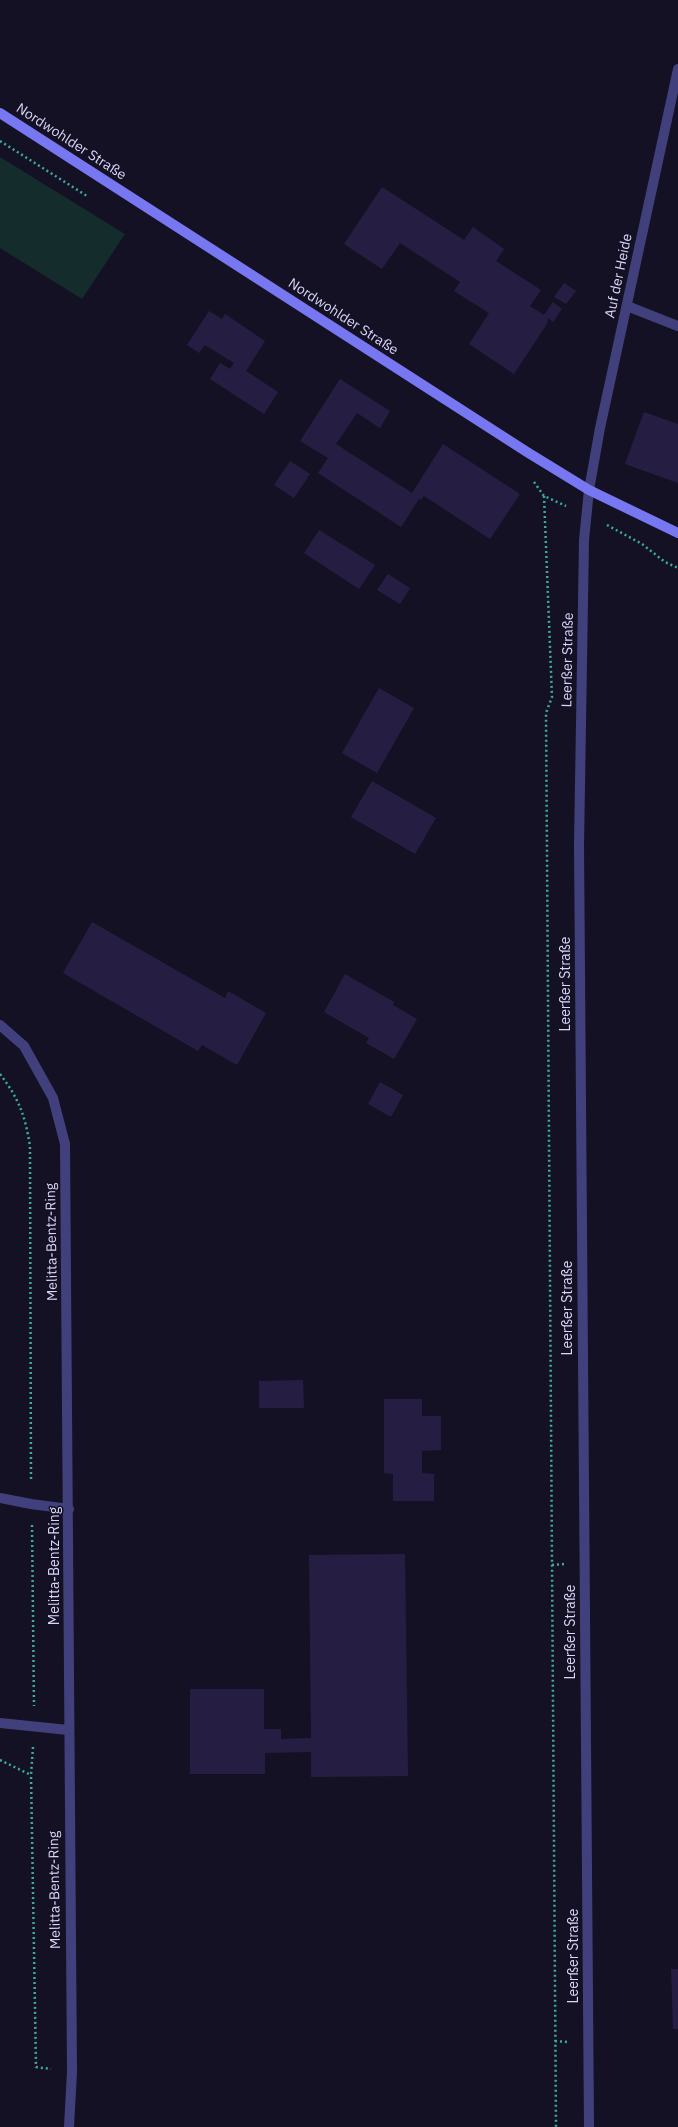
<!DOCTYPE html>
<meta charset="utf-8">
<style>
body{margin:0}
canvas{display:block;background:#131123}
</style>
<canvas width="678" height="2127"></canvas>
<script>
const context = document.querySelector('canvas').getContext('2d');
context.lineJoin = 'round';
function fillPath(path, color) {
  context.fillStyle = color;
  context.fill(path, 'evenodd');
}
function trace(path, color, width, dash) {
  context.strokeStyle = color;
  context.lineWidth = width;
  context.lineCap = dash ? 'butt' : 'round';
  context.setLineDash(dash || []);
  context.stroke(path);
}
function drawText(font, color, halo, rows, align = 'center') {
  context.font = font + ' "IBM Plex Sans",sans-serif';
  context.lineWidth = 3;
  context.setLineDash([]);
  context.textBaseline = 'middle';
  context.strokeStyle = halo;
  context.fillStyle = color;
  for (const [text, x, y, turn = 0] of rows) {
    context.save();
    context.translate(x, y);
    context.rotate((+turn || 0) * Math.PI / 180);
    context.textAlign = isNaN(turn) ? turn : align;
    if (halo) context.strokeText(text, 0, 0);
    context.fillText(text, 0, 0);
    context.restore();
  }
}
const green = new Path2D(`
 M0 157 125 234 82 299 0 248Z`);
const building = new Path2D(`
 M382 187 464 240 473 227 504 249 496 261 541 290 530 306 544 315 553 302 562 309 553 322 548 318 547 324 514 374 469 344 489 313 454 291 460 282 400 243 382 269 344 244Z
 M564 283 576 291 566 304 554 297Z
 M209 311 222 319 225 314 265 341 246 371 278 392 264 414 210 379 220 363 230 369 234 363 205 345 199 353 187 345Z
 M340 379 390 411 380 428 357 413 336 444 412 493 443 444 520 494 490 539 424 496 421 500 419 499 401 527 318 473 328 458 300 441Z
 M644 412 678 424V483L625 464Z
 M290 461 310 474 294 498 274 485Z
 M319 530 375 565 359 589 304 553Z
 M388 574 410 588 400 604 377 590Z
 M379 688 414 708 377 773 342 753Z
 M372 781 436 818 415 854 351 817Z
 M92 922 225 998 228 991 266 1013 237 1065 202 1045 198 1051 63 973Z
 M345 974 394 1002 393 1005 417 1019 394 1059 366 1043 369 1038 324 1012Z
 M380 1082 403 1095 391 1117 368 1104Z
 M303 1380 304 1408H259V1381Z
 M384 1399H422V1416H441V1450L422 1451V1473L434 1474V1501H393V1474L384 1473Z
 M405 1554 408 1776 311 1777V1752L265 1753V1774H190V1689H264V1729H281V1739L311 1738 309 1555Z
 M671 1969H678V2029H673Z`);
const path = new Path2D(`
 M0 141 87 196
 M534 482 544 496 566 506
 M544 496 552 697 546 713 556 2127
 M607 525 642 544 665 562 678 568
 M0 1074C19 1099 25 1115 30 1146L31 1482
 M32 1525 34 1706
 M552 1565 564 1564
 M33 1747 31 1775 36 2067 51 2069
 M0 1760 31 1775
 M555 2041 567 2042`);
const service = new Path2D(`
 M627 306 678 326
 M0 1498 31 1504 69 1509`);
const minor = new Path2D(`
 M589 490 600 428 678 69
 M0 1025 24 1046 53 1098 65 1144C69 1453 68 1763 72 2072L69 2127
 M0 1723 68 1730`);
const tertiary = new Path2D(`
 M589 2127 579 845 584 540 589 490`);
const secondary = new Path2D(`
 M0 113 527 452 589 490 678 533`);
const streetNames = [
 ["Nordwohlder Straße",71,142,33],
 ["Auf der Heide",619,276,-78],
 ["Nordwohlder Straße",343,317,33],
 ["Leerßer Straße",568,660,-89],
 ["Leerßer Straße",566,984,-90],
 ["Melitta-Bentz-Ring",52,1242,-91],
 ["Leerßer Straße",568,1308,-90],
 ["Melitta-Bentz-Ring",55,1566,-90],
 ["Leerßer Straße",571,1632,-90],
 ["Melitta-Bentz-Ring",55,1890,-91],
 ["Leerßer Straße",574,1956,-90]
];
fillPath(green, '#142c2b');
fillPath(building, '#251e42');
trace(path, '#3baba2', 2.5, [2, 3]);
trace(service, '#41407d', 10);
trace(minor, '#41407d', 10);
trace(tertiary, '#41407d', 10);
trace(secondary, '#7877f2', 10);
drawText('14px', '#dad6fb', '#131123', streetNames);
</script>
